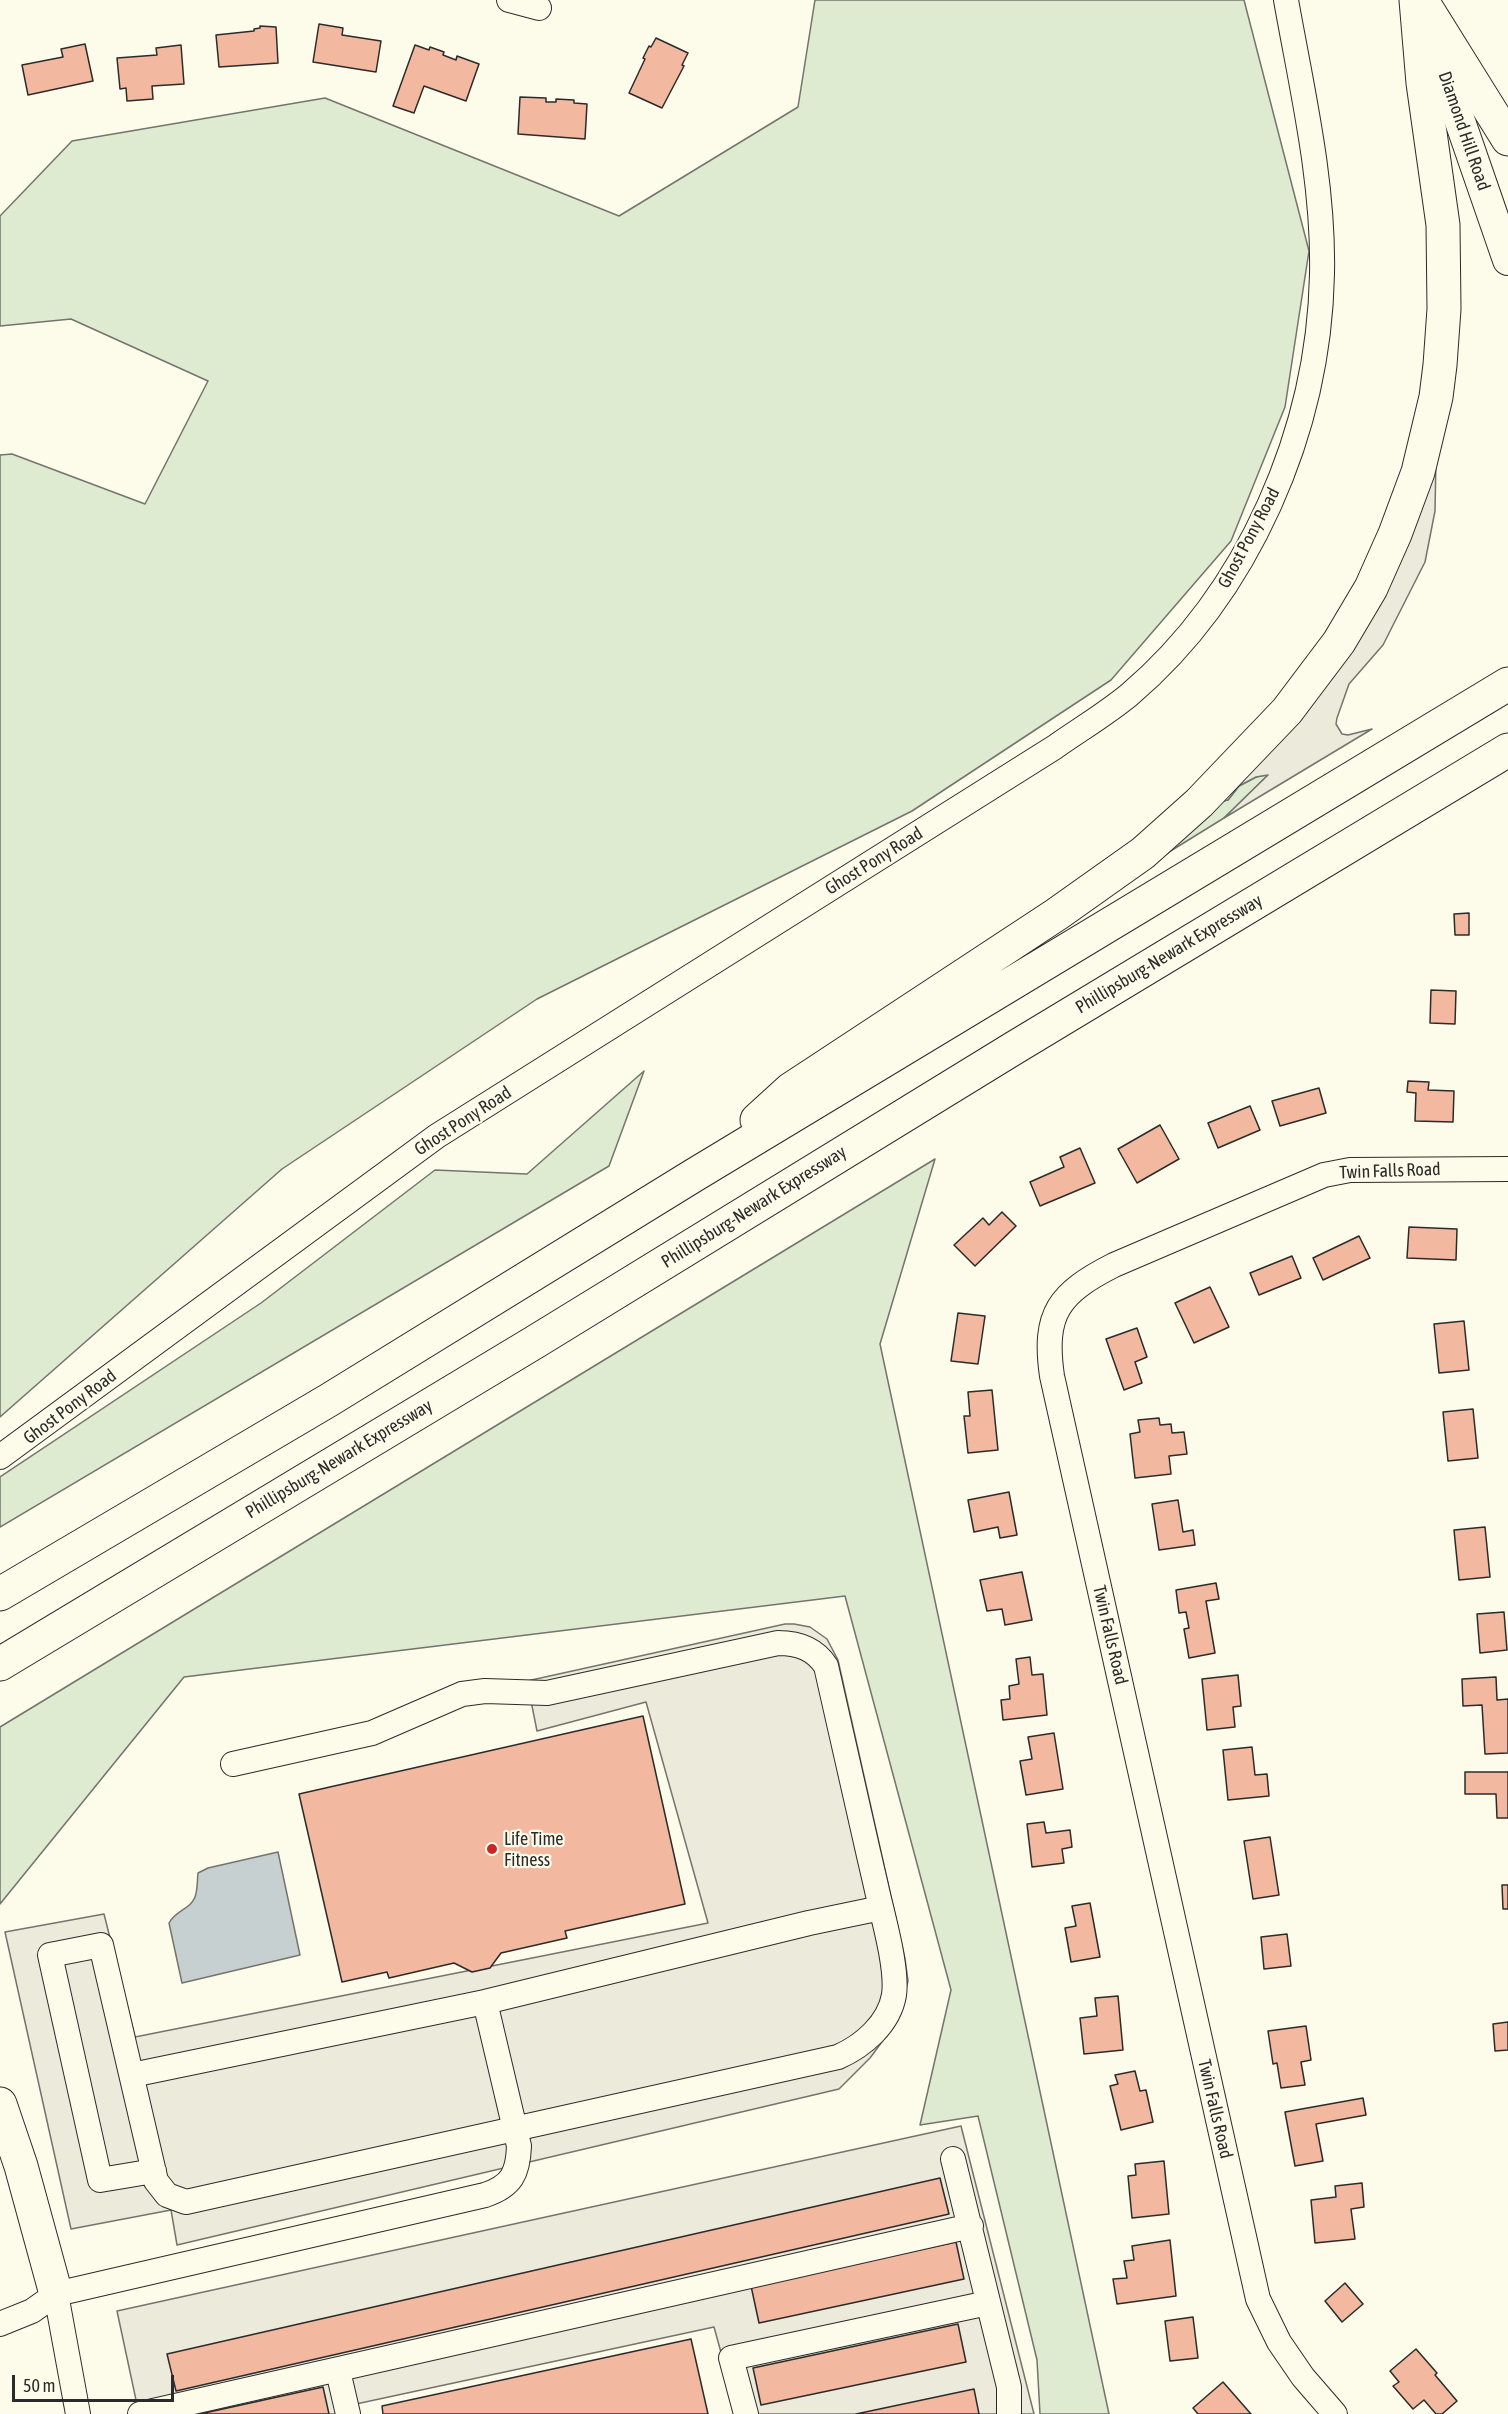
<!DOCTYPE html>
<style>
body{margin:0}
#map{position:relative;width:1508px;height:2414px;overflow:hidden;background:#fdfbea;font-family:"Asap Condensed",sans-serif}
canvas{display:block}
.scale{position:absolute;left:12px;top:2375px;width:162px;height:27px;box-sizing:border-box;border:3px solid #2b2b2b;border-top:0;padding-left:8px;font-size:18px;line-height:21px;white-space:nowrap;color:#2b2b2b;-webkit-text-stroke:4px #fdfbea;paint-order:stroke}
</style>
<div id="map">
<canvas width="1508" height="2414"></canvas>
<div class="scale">50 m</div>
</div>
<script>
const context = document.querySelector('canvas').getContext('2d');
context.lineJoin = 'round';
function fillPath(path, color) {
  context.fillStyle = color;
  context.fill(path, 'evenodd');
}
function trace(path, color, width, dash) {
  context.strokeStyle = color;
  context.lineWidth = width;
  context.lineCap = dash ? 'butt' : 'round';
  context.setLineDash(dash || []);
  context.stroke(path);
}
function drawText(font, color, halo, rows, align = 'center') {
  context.font = font + ' "Asap Condensed",sans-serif';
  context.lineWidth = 4.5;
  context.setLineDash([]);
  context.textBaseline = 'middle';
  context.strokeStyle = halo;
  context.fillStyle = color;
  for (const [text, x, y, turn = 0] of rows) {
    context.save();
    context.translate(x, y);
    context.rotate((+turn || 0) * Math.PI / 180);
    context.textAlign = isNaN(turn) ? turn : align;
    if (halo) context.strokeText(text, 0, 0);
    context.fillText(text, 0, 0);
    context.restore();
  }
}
const green = new Path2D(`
 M815 0H1244L1309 251 1285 407 1231 541 1111 680 912 811 537 999 282 1169 0 1417V455L12 454 145 504 208 381 71 319 0 326V216L72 141 325 98 619 216 798 107Z
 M1269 774 1224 818 1148 865 1213 803 1228 800 1239 786 1256 777Z
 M644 1071 609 1166 0 1527V1477L261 1303 435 1170 527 1174Z
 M935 1159 880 1344 1109 2414H1040L1037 2360 978 2116 920 2125 951 1990 845 1596 184 1677 0 1904V1727Z`);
const parking = new Path2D(`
 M1436 457 1435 511 1425 562 1383 645 1349 684 1337 718 1336 724 1342 734 1348 735 1372 729 1224 818 1268 775 1256 777 1239 786 1228 800 1213 803 1280 736Z
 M785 1624H794L810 1627 827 1639 838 1660 905 1959 908 1981 903 2001 890 2031 870 2058 839 2089 177 2245 171 2210 71 2229 5 1932 104 1914 135 2037 708 1923 646 1702 537 1731 527 1681Z
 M961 2126 1034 2414H738L714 2327 356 2404 358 2414H139L117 2311Z`);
const water = new Path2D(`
 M278 1852 300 1955 182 1983 169 1923C177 1909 189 1910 194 1899 198 1893 197 1881 198 1873L208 1868Z`);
const building = new Path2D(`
 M319 24 343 28 342 35 381 41 376 72 313 62Z
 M260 26 276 27 278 63 219 67 216 35 254 31V29L260 28Z
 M656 38 688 53 682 65 684 66 662 108 629 93 645 59 643 58 649 46 651 47Z
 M85 44 93 81 28 95 22 65 63 57 61 49Z
 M181 45 184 84 152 86 153 99 127 101 126 88 120 89 117 58 157 55 156 48Z
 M415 45 429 50 430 47 444 52 443 55 456 60 457 56 479 64 466 101 424 86 414 113 393 106Z
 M520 97 546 98V102H556V99L574 100V103L587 104 585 139 518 134Z
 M1469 913V935H1455L1454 914Z
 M1431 990 1456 991 1455 1024 1430 1023Z
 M1408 1081 1429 1082 1428 1090 1454 1091 1453 1122 1415 1121 1416 1093 1407 1092Z
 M1319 1088 1326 1113 1280 1126 1272 1101Z
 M1250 1106 1260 1130 1218 1148 1208 1123Z
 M1160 1125 1179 1159 1137 1183 1118 1149Z
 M1080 1148 1095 1183 1040 1206 1030 1182 1064 1167 1060 1157Z
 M1002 1212 1016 1226 975 1266 954 1245 983 1218 989 1225Z
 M1409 1227 1457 1229 1456 1260 1407 1258Z
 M1359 1236 1370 1258 1323 1280 1313 1258Z
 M1292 1256 1301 1278 1259 1295 1250 1273Z
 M1210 1287 1229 1327 1194 1343 1175 1303Z
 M958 1313 985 1316 978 1364 951 1361Z
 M1464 1321 1469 1370 1439 1373 1434 1324Z
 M1137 1328 1147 1357 1135 1362 1142 1383 1124 1390 1106 1339Z
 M992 1390 998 1450 968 1453 964 1416H970L968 1392Z
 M1473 1409 1478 1458 1448 1461 1443 1412Z
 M1159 1418 1160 1425 1171 1424 1172 1433 1184 1432 1187 1454 1169 1456 1171 1474 1135 1478 1130 1434 1140 1432 1138 1420Z
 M1009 1492 1017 1535 1000 1538 998 1527 974 1532 968 1500Z
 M1178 1500 1183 1532 1193 1530 1195 1545 1159 1550 1152 1504Z
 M1485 1527 1490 1577 1459 1580 1454 1530Z
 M1022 1572 1032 1620 1005 1625 1002 1609 987 1611 980 1580Z
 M1216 1583 1219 1599 1206 1601 1215 1653 1189 1658 1184 1629 1189 1628 1186 1612 1179 1613 1176 1590Z
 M1504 1612 1507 1650 1480 1653 1477 1614Z
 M1030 1657 1032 1675 1043 1674 1047 1715 1003 1720 1001 1700 1010 1699 1009 1686 1019 1684 1016 1659Z
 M1238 1675 1241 1706 1233 1707 1235 1727 1207 1730 1202 1679Z
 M1496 1677 1497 1700 1508 1699V1753L1485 1754 1482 1705 1463 1706 1462 1679Z
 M643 1716 685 1904 565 1931 567 1938 501 1953 490 1968 472 1972 454 1963 389 1978 387 1972 342 1982 299 1794Z
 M1054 1733 1063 1789 1026 1795 1020 1761 1032 1759 1028 1737Z
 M1252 1747 1255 1775 1267 1774 1269 1796 1228 1800 1223 1750Z
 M1465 1772H1508V1818H1497L1496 1794H1465Z
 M1044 1822 1046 1833 1070 1830 1072 1847 1062 1849 1064 1863 1032 1867 1027 1824Z
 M1270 1837 1279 1895 1253 1899 1244 1841Z
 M1502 1885H1508V1909H1503Z
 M1090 1903 1100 1957 1071 1962 1065 1928 1076 1926 1072 1906Z
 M1287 1934 1291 1966 1264 1969 1261 1937Z
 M1118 1996 1123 2050 1084 2054 1080 2018 1097 2016 1095 1998Z
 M1508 2022V2050L1495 2051 1493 2024Z
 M1306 2026 1311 2060 1301 2062 1305 2085 1281 2088 1277 2063 1273 2064 1268 2031Z
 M1135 2071 1140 2091 1146 2090 1153 2122 1121 2130 1110 2086 1118 2084 1115 2075Z
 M1363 2098 1366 2115 1316 2124 1323 2161 1295 2166 1285 2112Z
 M1164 2161 1169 2214 1132 2218 1128 2176 1136 2175 1135 2164Z
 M940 2178 949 2214 176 2391 167 2354Z
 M1362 2183 1364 2207 1351 2209 1355 2239 1315 2243 1311 2200 1336 2197 1335 2186Z
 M1170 2240 1176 2296 1117 2304 1113 2279 1127 2278 1124 2261 1134 2260 1132 2246Z
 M956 2242 964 2279 759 2323 751 2286Z
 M1345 2283 1363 2304 1342 2322 1325 2301Z
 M1193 2317 1198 2358 1170 2361 1165 2321Z
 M958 2324 966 2362 761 2405 753 2368Z
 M691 2339 708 2414H383L382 2406Z
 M1416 2349 1437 2373 1435 2375 1457 2401 1442 2414H1436L1424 2400 1413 2409 1393 2386 1399 2382 1390 2371Z
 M1223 2382 1251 2414H1198L1193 2408Z
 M323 2387 329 2414H200Z
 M974 2389 979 2414H856Z`);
const minor = new Path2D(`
 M509 0 539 8
 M0 1457 437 1136 1055 747C1079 730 1106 714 1129 695 1249 593 1319 430 1322 274 1324 182 1302 90 1286 0
 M132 2075 485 2002 809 1923 881 1908
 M953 2159 1009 2387V2414
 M154 2171 100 2180 50 1955 101 1945 156 2181 167 2195 186 2202 838 2057C863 2046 889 2024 894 1995 898 1967 882 1914 876 1886 859 1813 843 1740 826 1666 815 1649 799 1643 778 1643L547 1693 485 1691 462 1694 372 1733 233 1764
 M56 2294 78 2414
 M0 2324 32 2311 56 2294 485 2195C512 2186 518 2173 519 2146L485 2002
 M338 2371 348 2414
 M140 2414 971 2226
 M746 2414 731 2358 988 2303
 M1335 2414 1303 2377 1279 2342 1258 2299 1052 1376C1043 1313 1059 1293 1114 1265L1324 1175 1350 1170 1508 1169`);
const major = new Path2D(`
 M1431 24 1445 78 1508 260`);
const highway = new Path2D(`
 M1427 9 1508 139
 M757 1120 791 1089 1057 914 1143 853 1199 803 1287 711 1339 642 1371 588 1395 534 1418 472 1436 397 1440 365 1444 309 1443 225 1423 83 1416 0
 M0 1594 329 1400 696 1174 1508 684
 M0 1664 535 1342 1014 1048 1508 750
 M0 2104 21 2166 56 2294`);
const markers = [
 [492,1849,6,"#c62828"]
];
const streetNames = [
 ["Diamond Hill Road",1464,131,71],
 ["Ghost Pony Road",1249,538,-62],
 ["Ghost Pony Road",874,861,-32],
 ["Phillipsburg-Newark Expressway",1169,954,-31],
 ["Ghost Pony Road",463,1121,-33],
 ["Twin Falls Road",1390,1171,-2],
 ["Phillipsburg-Newark Expressway",754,1207,-32],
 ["Ghost Pony Road",70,1407,-37],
 ["Phillipsburg-Newark Expressway",339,1459,-31],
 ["Twin Falls Road",1110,1635,77],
 ["Twin Falls Road",1215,2109,77]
];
const poiNames = [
 ["Life Time",504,1839],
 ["Fitness",504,1860]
];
fillPath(green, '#deebd1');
trace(green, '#74746e', 1.5);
fillPath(parking, '#eceadb');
trace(parking, '#74746e', 1.5);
fillPath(water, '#c7d0d0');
trace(water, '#74746e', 1.5);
fillPath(building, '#f2b8a0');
trace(building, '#2b2b2b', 1.5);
trace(minor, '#2b2b2b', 26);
trace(major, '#2b2b2b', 32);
trace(highway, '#2b2b2b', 35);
trace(minor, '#fdfbea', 24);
trace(major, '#fdfbea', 30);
trace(highway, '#fdfbea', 33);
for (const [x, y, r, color] of markers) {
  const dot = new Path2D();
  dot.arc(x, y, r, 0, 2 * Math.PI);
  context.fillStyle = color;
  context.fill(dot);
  trace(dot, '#fdfbea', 2);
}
drawText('18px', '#2b2b2b', '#fdfbea', streetNames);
drawText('18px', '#2b2b2b', '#fdfbea', poiNames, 'left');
</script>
